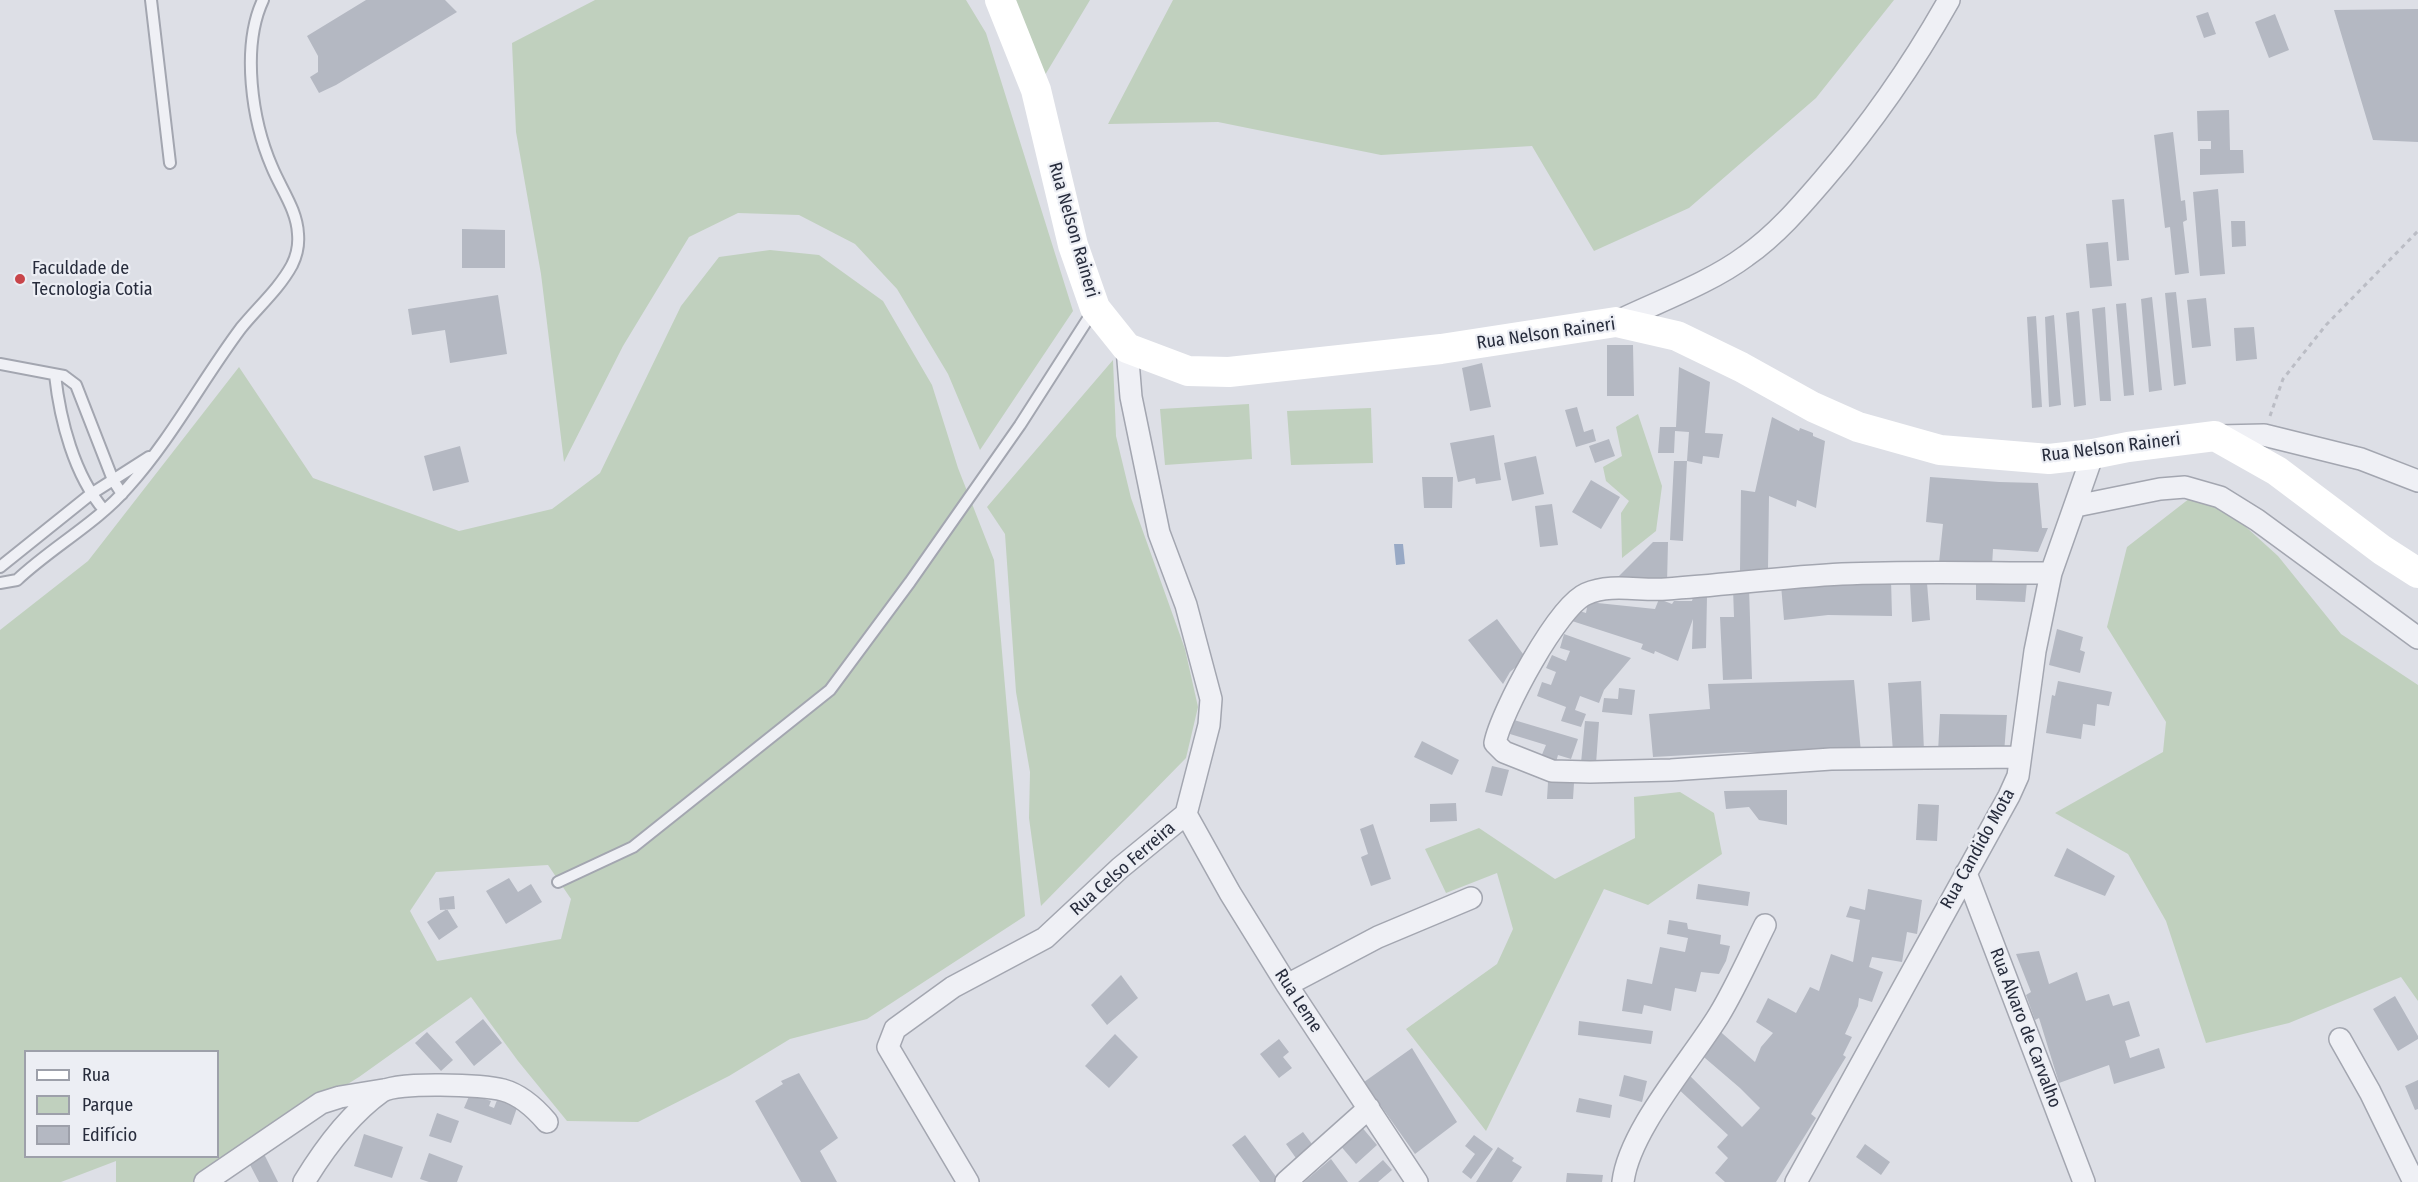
<!DOCTYPE html>
<meta charset="utf-8">
<style>
body{margin:0}
#map{position:relative;width:2418px;height:1182px;overflow:hidden;background:#dddfe6;font-family:"Fira Sans Condensed",sans-serif}
canvas{display:block}
.legend{position:absolute;left:24px;top:1050px;width:195px;height:108px;box-sizing:border-box;background:#eceef4;border:2px solid #9da0aa;margin:0;padding:8px 10px;list-style:none;font-size:18px;color:#272c3c}
.legend li{display:flex;align-items:center;gap:12px;height:30px}
.legend b{width:30px;border:2px solid #9da0aa}
</style>
<div id="map">
<canvas width="2418" height="1182"></canvas>
<ul class="legend">
<li><b style="height:8px;background:#fff"></b>Rua</li>
<li><b style="height:16px;background:#c0d0be"></b>Parque</li>
<li><b style="height:16px;background:#b4b8c2"></b>Edifício</li>
</ul>
</div>
<script>
const context = document.querySelector('canvas').getContext('2d');
context.lineJoin = 'round';
function fillPath(path, color) {
  context.fillStyle = color;
  context.fill(path, 'evenodd');
}
function trace(path, color, width, dash) {
  context.strokeStyle = color;
  context.lineWidth = width;
  context.lineCap = dash ? 'butt' : 'round';
  context.setLineDash(dash || []);
  context.stroke(path);
}
function drawText(font, color, halo, rows, align = 'center') {
  context.font = font + ' "Fira Sans Condensed",sans-serif';
  context.lineWidth = 4.5;
  context.setLineDash([]);
  context.textBaseline = 'middle';
  context.strokeStyle = halo;
  context.fillStyle = color;
  for (const [text, x, y, turn = 0] of rows) {
    context.save();
    context.translate(x, y);
    context.rotate((+turn || 0) * Math.PI / 180);
    context.textAlign = isNaN(turn) ? turn : align;
    if (halo) context.strokeText(text, 0, 0);
    context.fillText(text, 0, 0);
    context.restore();
  }
}
const green = new Path2D(`
 M595 0H966L986 33 1073 311 980 450 948 374 897 289 855 244 799 215 738 213 689 237 623 346 564 462 541 274 516 132 512 43Z
 M1000 0H1090L1036 90Z
 M1173 0H1894L1816 98 1689 208 1594 251 1532 146 1381 155 1218 122 1108 124Z
 M770 250 819 255 883 301 932 385 958 468 994 560 1025 916 867 1019 790 1039 729 1076 638 1122 567 1121 518 1061 471 997 359 1077 251 1144 195 1182H116V1161L61 1182H0V630L88 561 239 367 313 478 459 531 552 509 600 473 681 306 719 257ZM548 865 571 899 561 939 437 961 410 911 436 872ZM26 1052H218V1156H26Z
 M1113 360 1116 436 1131 498 1185 649 1198 707 1186 758 1041 906 1029 818 1030 772 1016 692 1005 534 987 507Z
 M1249 404 1252 459 1165 465 1160 409Z
 M1371 408 1373 463 1291 465 1287 411Z
 M1638 414 1662 486 1656 531 1622 558 1621 513 1629 501 1606 481 1603 467 1622 456 1616 427Z
 M2203 488 2278 556 2341 634 2418 685V1001L2401 977 2289 1023 2206 1043 2166 921 2128 854 2055 813 2163 752 2166 722 2107 627 2127 547Z
 M1680 792 1714 813 1722 854 1648 905 1604 889 1486 1131 1406 1029 1497 964 1513 929 1497 873 1446 893 1425 849 1479 828 1555 879 1635 838 1634 797Z`);
const water = new Path2D(`
 M1394 544H1403L1405 564 1396 565Z`);
const building = new Path2D(`
 M366 0H445L457 12 336 85 319 93 310 77 318 72V56L307 36Z
 M2418 9V142L2373 140 2334 10Z
 M2208 12 2216 34 2204 38 2196 16Z
 M2275 14 2289 50 2269 58 2255 22Z
 M2229 110 2230 150H2243L2244 173 2200 175V149H2211V141H2198L2197 111Z
 M2173 132 2181 201 2185 200 2187 220 2183 222 2189 273 2175 275 2170 227 2165 228 2154 135Z
 M2218 189 2225 274 2200 276 2193 192Z
 M2124 199 2129 260 2117 261 2112 200Z
 M2231 221H2245L2246 246 2232 247Z
 M462 229 505 230V268H462Z
 M2108 242 2112 286 2090 288 2086 244Z
 M2176 292 2186 384 2174 386 2165 293Z
 M498 295 507 354 450 363 445 330 412 335 408 309Z
 M2152 297 2162 390 2149 392 2141 299Z
 M2206 298 2211 346 2192 348 2187 300Z
 M2126 303 2134 395 2124 396 2116 304Z
 M2105 307 2111 401H2100L2092 309Z
 M2079 311 2086 405 2074 407 2066 313Z
 M2054 315 2061 405 2049 407 2045 317Z
 M2036 316 2042 407 2032 408 2027 317Z
 M2254 327 2257 359 2236 361 2234 328Z
 M1607 345H1633L1634 396H1607Z
 M1482 363 1491 407 1470 411 1462 368Z
 M1679 367 1710 382 1705 433 1723 434 1719 458 1703 456 1702 464 1687 461 1689 432 1675 431 1674 453H1658L1660 427H1676Z
 M1577 407 1584 432 1593 429 1596 441 1576 447 1565 410Z
 M1772 417 1799 431 1800 428 1813 433V436L1825 441 1816 508 1797 500 1796 507 1769 496 1768 568 1740 571 1741 490 1755 492Z
 M1494 435 1501 480 1476 484 1475 478 1458 482 1450 443Z
 M1609 439 1615 456 1595 463 1589 446Z
 M460 446 469 482 433 491 424 456Z
 M1536 456 1544 494 1512 501 1504 463Z
 M1674 461H1687L1683 541 1670 540Z
 M1422 477H1453L1452 508H1424Z
 M1930 477 1999 482 2038 483 2042 528H2048L2038 552 1993 549 1992 566 1939 563 1943 524 1926 522Z
 M1591 480 1620 497 1601 529 1572 512Z
 M1552 504 1558 545 1540 547 1535 506Z
 M1653 542H1668L1667 583 1613 582Z
 M1891 579 1892 616 1828 615 1784 620 1781 585Z
 M1976 580 2027 582 2025 602 1976 600Z
 M1927 583 1930 620 1912 622 1910 584Z
 M1733 588H1749L1752 679 1723 680 1720 617H1734Z
 M1707 596 1706 648 1692 649 1693 619 1678 661 1655 651 1654 654 1641 649 1643 644 1572 621 1576 610 1586 613 1588 602 1655 609 1659 599 1672 604 1674 601H1692L1693 597Z
 M1497 619 1526 658 1510 672 1503 684 1468 640Z
 M2057 629 2083 637 2080 650 2085 652 2080 673 2049 665Z
 M1564 634 1631 658 1604 690 1599 703 1580 696 1575 710 1586 714 1581 727 1561 721 1566 707 1537 696 1542 682 1551 685 1556 672 1546 668 1552 655 1566 661 1570 651 1560 648Z
 M1854 680 1861 752H1742L1653 757 1649 714 1710 709 1708 684Z
 M1921 681 1924 751 1893 752 1888 683Z
 M2058 681 2112 692 2109 706 2097 704 2095 726 2083 724 2081 739 2046 733 2052 695 2055 696Z
 M1619 688 1635 690 1632 715 1602 712 1604 698 1618 699Z
 M1940 714 2007 715 2004 753 1938 752Z
 M1514 720 1578 739 1571 759 1558 755 1556 762 1541 757 1546 745 1510 734Z
 M1585 721 1599 722 1596 764 1581 763Z
 M1422 741 1459 760 1452 775 1414 757Z
 M1492 766 1509 770 1502 796 1485 792Z
 M1548 782 1574 783 1573 799H1547Z
 M1787 790V825L1759 820 1749 807 1726 809 1724 791Z
 M1456 803 1457 821 1430 822V804Z
 M1918 804 1939 805 1937 841 1916 840Z
 M1373 824 1391 879 1371 886 1361 857 1368 854 1360 829Z
 M2067 848 2115 876 2105 896 2054 876Z
 M509 878 518 892 531 884 542 902 506 924 486 891Z
 M1698 884 1750 892 1748 906 1696 899Z
 M1868 889 1922 900 1917 934 1907 932 1902 962 1872 957 1869 967 1883 972 1872 1002 1859 998 1858 1006 1845 1034 1852 1037 1843 1055 1846 1057 1811 1114 1816 1118 1776 1182H1725L1715 1173 1728 1158 1717 1147 1728 1135 1675 1086 1687 1073 1742 1127 1751 1118 1760 1108 1740 1088 1698 1052 1715 1027 1755 1062 1761 1047 1773 1033 1756 1022 1768 998 1796 1013 1810 987 1819 991 1831 954 1853 962 1860 920 1846 917 1850 906 1865 910Z
 M454 896 455 909 440 910 439 898Z
 M447 909 458 927 439 940 427 922Z
 M1669 920 1687 923 1688 929 1721 935 1720 944 1730 946 1726 961 1719 974 1701 972 1696 992 1675 988 1671 1011 1644 1005 1642 1014 1622 1011 1627 979 1652 984 1660 947 1685 952 1688 938 1667 934Z
 M2039 951 2049 984 2077 972 2086 1001 2109 994 2113 1006 2129 1001 2140 1036 2125 1041 2130 1058 2159 1048 2165 1068 2114 1084 2109 1065 2059 1083 2039 1018 2035 1020 2026 995 2031 992 2016 954Z
 M1121 975 1138 998 1107 1025 1091 1005Z
 M2395 996 2418 1036V1039L2398 1051 2373 1009Z
 M483 1019 502 1043 474 1066 455 1042Z
 M1579 1021 1653 1031 1651 1044 1578 1035Z
 M427 1032 453 1060 441 1071 415 1043Z
 M1115 1034 1138 1057 1109 1088 1085 1066Z
 M1279 1039 1289 1052 1283 1057 1292 1068 1279 1078 1260 1054Z
 M1412 1048 1457 1122 1415 1154 1364 1082Z
 M799 1073 838 1138 820 1151 837 1182H801L755 1101 783 1084 781 1081Z
 M1624 1075 1647 1081 1642 1102 1619 1096Z
 M2418 1080V1109L2415 1110 2405 1086Z
 M470 1094 491 1101 489 1106 494 1108 499 1095 519 1102 511 1125 464 1108Z
 M1579 1098 1612 1105 1610 1118 1576 1112Z
 M437 1113 459 1121 451 1143 429 1136Z
 M1360 1125 1377 1145 1356 1164 1339 1144Z
 M1303 1132 1315 1148 1298 1161 1286 1144Z
 M364 1134 403 1147 392 1178 354 1166Z
 M1245 1135 1280 1182H1260L1232 1145Z
 M1474 1135 1493 1149 1471 1179 1462 1172 1475 1154 1465 1146Z
 M1865 1144 1890 1162 1881 1175 1856 1157Z
 M1498 1147 1514 1158 1512 1161 1522 1167 1512 1182H1476Z
 M262 1150 278 1182H259L247 1159Z
 M429 1153 463 1166 457 1182H429L420 1179Z
 M1331 1159 1348 1182H1304Z
 M1383 1160 1392 1170 1378 1182H1358Z
 M1567 1173 1603 1175 1602 1182H1566Z`);
const path = new Path2D(`
 M2270 416 2283 379 2326 325 2418 231`);
const lane = new Path2D(`
 M151 0 170 163
 M0 364 64 376 76 385 113 480 122 494
 M55 375C60 420 74 475 104 510
 M0 567 91 494 149 457
 M0 583 17 580C52 547 97 523 128 487 172 438 202 380 241 328 258 307 279 289 292 265 297 255 299 245 298 234 297 210 281 189 272 167 252 121 241 47 263 0
 M558 882 633 847 830 690 910 582 1020 425 1093 311`);
const street = new Path2D(`
 M1616 322C1657 302 1710 283 1746 256 1776 235 1800 207 1824 179 1872 123 1913 64 1949 0
 M2219 436 2264 435 2361 459 2418 481
 M2076 506 2160 489 2185 487 2220 497 2257 520 2418 638
 M2020 757 1831 759 1671 770 1590 772 1552 771 1504 752 1495 743C1501 712 1558 606 1586 594 1611 583 1639 591 1666 589 1725 585 1783 577 1842 574 1912 571 1981 573 2051 573
 M1186 814 1230 893 1287 985 1417 1182
 M1966 873 2084 1182
 M1287 985 1378 937 1471 898
 M2340 1039 2370 1092 2414 1182
 M205 1182 321 1103 340 1097 383 1090
 M304 1182C324 1149 349 1115 381 1092 396 1081 484 1085 503 1090 521 1095 536 1109 547 1122
 M968 1182 888 1047 895 1029 953 987 1045 938 1120 868 1186 814 1209 725 1211 699 1186 605 1159 533 1131 397 1127 348
 M1286 1182 1369 1108
 M1623 1182C1629 1130 1691 1061 1719 1015 1736 987 1750 955 1765 925
 M1796 1182 2009 796 2018 776 2035 651 2051 573 2093 454`);
const secondary = new Path2D(`
 M1000 0 1036 90 1073 245 1095 308 1127 348 1188 371 1229 372 1441 349 1616 322 1677 336 1741 367 1813 407 1858 427 1940 450 2049 459 2093 454 2128 447 2215 436 2277 471 2382 550 2418 573`);
const markers = [
 [20,279,6,"#c8454a"]
];
const streetNames = [
 ["Rua Nelson Raineri",1073,230,74],
 ["Rua Nelson Raineri",1546,334,-8],
 ["Rua Nelson Raineri",2111,448,-7],
 ["Rua Candido Mota",1978,849,-61],
 ["Rua Celso Ferreira",1123,869,-41],
 ["Rua Leme",1298,1001,57],
 ["Rua Alvaro de Carvalho",2025,1028,69]
];
const poiNames = [
 ["Faculdade de",32,269],
 ["Tecnologia Cotia",32,290]
];
fillPath(green, '#c0d0be');
fillPath(water, '#98a9c5');
fillPath(building, '#b4b8c2');
trace(lane, '#a3a6b0', 14);
trace(street, '#a3a6b0', 24);
trace(path, '#bbbdc5', 3, [4.5, 4.5]);
trace(lane, '#eff0f5', 10);
trace(street, '#eff0f5', 21);
trace(secondary, '#fff', 30);
for (const [x, y, r, color] of markers) {
  const dot = new Path2D();
  dot.arc(x, y, r, 0, 2 * Math.PI);
  context.fillStyle = color;
  context.fill(dot);
  trace(dot, '#eceef4', 2);
}
drawText('18px', '#272c3c', '#eceef4', streetNames);
drawText('18px', '#272c3c', '#eceef4', poiNames, 'left');
</script>
